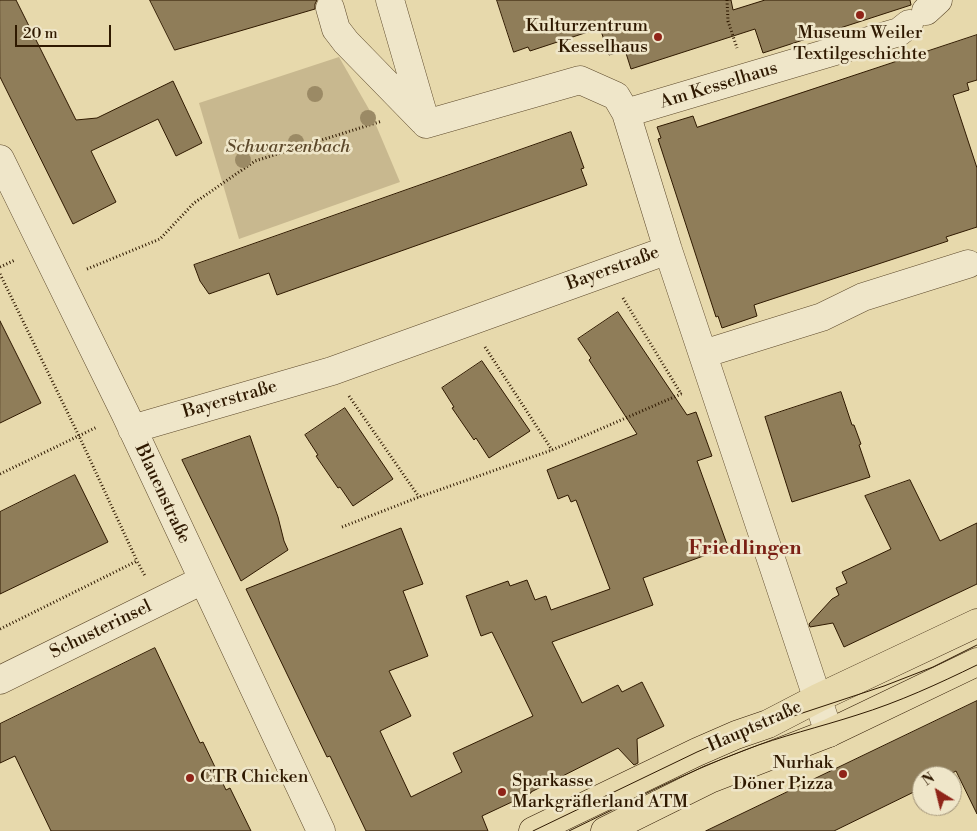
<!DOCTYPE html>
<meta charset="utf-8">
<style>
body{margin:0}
#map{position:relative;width:977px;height:831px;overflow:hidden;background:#e7d9ac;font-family:"Libre Bodoni",serif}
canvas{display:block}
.north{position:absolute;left:912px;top:766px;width:50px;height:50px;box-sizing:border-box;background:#efe6c9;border:1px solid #a29479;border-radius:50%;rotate:324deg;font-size:14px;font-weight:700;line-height:20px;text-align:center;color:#2f1900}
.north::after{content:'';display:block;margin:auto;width:18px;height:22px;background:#8f2418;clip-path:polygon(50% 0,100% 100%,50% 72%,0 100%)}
.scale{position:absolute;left:15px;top:25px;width:96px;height:22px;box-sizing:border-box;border:2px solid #2f1900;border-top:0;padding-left:6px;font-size:15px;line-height:18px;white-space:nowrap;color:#2f1900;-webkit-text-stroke:4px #efe6c9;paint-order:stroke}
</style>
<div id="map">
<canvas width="977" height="831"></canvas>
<div class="north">N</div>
<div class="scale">20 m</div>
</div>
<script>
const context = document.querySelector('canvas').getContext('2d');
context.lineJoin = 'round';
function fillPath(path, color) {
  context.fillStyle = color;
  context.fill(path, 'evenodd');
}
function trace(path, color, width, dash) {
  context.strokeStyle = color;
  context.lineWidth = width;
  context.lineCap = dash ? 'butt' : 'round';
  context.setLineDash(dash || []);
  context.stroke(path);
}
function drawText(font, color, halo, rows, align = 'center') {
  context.font = font + ' "Libre Bodoni",serif';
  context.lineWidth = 5;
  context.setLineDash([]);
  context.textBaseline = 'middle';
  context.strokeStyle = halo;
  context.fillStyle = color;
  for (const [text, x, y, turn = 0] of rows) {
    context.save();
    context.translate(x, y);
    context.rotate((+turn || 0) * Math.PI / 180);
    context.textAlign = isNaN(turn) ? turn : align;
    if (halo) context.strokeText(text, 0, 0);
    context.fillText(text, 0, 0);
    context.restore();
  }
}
const green = new Path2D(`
 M339 57 370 111 400 182 239 239 199 103Z`);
const building = new Path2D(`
 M0 0H16L76 120 97 118 173 81 202 143 176 156 158 119 91 151 116 202 73 224 0 77Z
 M150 0H317L315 4V9L175 50Z
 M497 0H731L733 10 765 0H910L911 5 763 53 755 29 631 69 625 50 609 55 600 28 530 51 528 47 514 52Z
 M977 35V80L967 83 969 90 953 95 977 168V227L946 237 948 241 754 305 757 316 722 328 718 316 716 317 658 139 661 138 657 127 693 116 697 127Z
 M571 132 584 168 581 169 587 185 277 295 269 273 209 294 200 281 194 265Z
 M618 312 687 415 696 412 712 456 697 461 728 547 643 578 653 605 552 642 582 703 618 685 622 692 642 682 664 726 637 739 638 763 634 765 618 748 531 792V793L482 816 488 831H366L330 756 327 757 246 589 401 528 423 584 403 591 428 656 389 671 411 716 380 731 411 797 462 772 453 753 533 716 492 632 481 636 466 596 508 581 510 586 527 580 535 600 546 596 551 610 610 589 576 500 571 502 568 495 558 499 547 470 637 434 589 360 591 358 578 339Z
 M0 321 41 403 0 423Z
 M482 361 530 431 489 458 476 438 474 440 452 408 454 407 442 388Z
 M841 392 852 425H854L861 444 859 445 870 477 792 502 765 417Z
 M345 408 393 479 353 506 340 487 338 488 316 456 318 455 305 435Z
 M250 436 278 517 284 541 288 550 241 581 182 460Z
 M75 475 108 542 0 594V512Z
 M910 480 940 541 977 523V584L844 647 833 623 810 627 809 624 832 599 839 595 836 588 847 583 842 572 891 549 865 496Z
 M155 648 200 743 203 742 226 790 230 788 251 831H51L15 756 0 763V724Z
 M977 701V814L956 771 947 776H922V788L834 831H706Z`);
const path = new Path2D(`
 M727 0 728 21 737 48
 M0 267 15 260
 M87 269 160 239 194 203 255 161 382 121
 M0 274 79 436 137 561
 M623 298 681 394
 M485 347 552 450
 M349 396 419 497
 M0 474 97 427
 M342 527 419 497 552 450 681 394H684
 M0 629 137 561 145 576`);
const minor = new Path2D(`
 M390 0 426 124 580 80 616 96 626 113 668 250 829 733
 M330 8 336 29 346 42 423 121
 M926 11 938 0
 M626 113 899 32 909 24
 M0 159 125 413 321 831
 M703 354 822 317 863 297 968 264
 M132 429 332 371 668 250
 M0 680 203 580`);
const major = new Path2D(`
 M533 831 697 752 736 735 768 724 818 698 977 623
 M605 831 710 779 829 733 977 662`);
const tram = new Path2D(`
 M533 831 697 752 736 735 884 686 933 667 977 645
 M569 831C627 803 684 773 745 750 781 736 820 727 857 715 899 702 938 684 977 665`);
const trees = [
 [315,94],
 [368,118],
 [296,142],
 [243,160]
];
const markers = [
 [860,15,5,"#8f2418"],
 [658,37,5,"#8f2418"],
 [843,774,5,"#8f2418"],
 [190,778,5,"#8f2418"],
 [502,792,5,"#8f2418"]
];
const poiNames = [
 ["Kulturzentrum",648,27],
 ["Kesselhaus",648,48],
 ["Museum Weiler",860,34,"center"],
 ["Textilgeschichte",860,55,"center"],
 ["Nurhak",833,764],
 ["Döner Pizza",833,785],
 ["CTR Chicken",200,778,"left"],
 ["Sparkasse",512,782,"left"],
 ["Markgräflerland ATM",512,803,"left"]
];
const streetNames = [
 ["Am Kesselhaus",719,86,-17],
 ["Bayerstraße",613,269,-20],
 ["Bayerstraße",230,400,-16],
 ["Blauenstraße",162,494,65],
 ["Schusterinsel",101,630,-26],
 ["Hauptstraße",755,727,-24]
];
const parkNames = [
 ["Schwarzenbach",288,148]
];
const quarterNames = [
 ["Friedlingen",745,549]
];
fillPath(green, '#c8b88f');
fillPath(building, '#8f7d59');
trace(building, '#2f1900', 1);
trace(minor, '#5d492b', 29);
trace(major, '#2f1900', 29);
trace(path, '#2f1900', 3, [1, 2.5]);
trace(minor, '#efe6c9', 28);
trace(major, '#e7d9ac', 28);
trace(tram, '#2f1900', 1);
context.fillStyle = '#9b8a65';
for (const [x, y] of trees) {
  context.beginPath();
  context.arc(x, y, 8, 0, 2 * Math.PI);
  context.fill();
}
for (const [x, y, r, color] of markers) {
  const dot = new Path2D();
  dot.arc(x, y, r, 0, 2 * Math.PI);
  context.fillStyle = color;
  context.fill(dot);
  trace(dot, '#efe6c9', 2);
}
drawText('18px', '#2f1900', '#efe6c9', poiNames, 'right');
drawText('18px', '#2f1900', '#efe6c9', streetNames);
drawText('italic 18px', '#5d492b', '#efe6c9', parkNames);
drawText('bold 20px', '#7a1f14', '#efe6c9', quarterNames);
</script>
